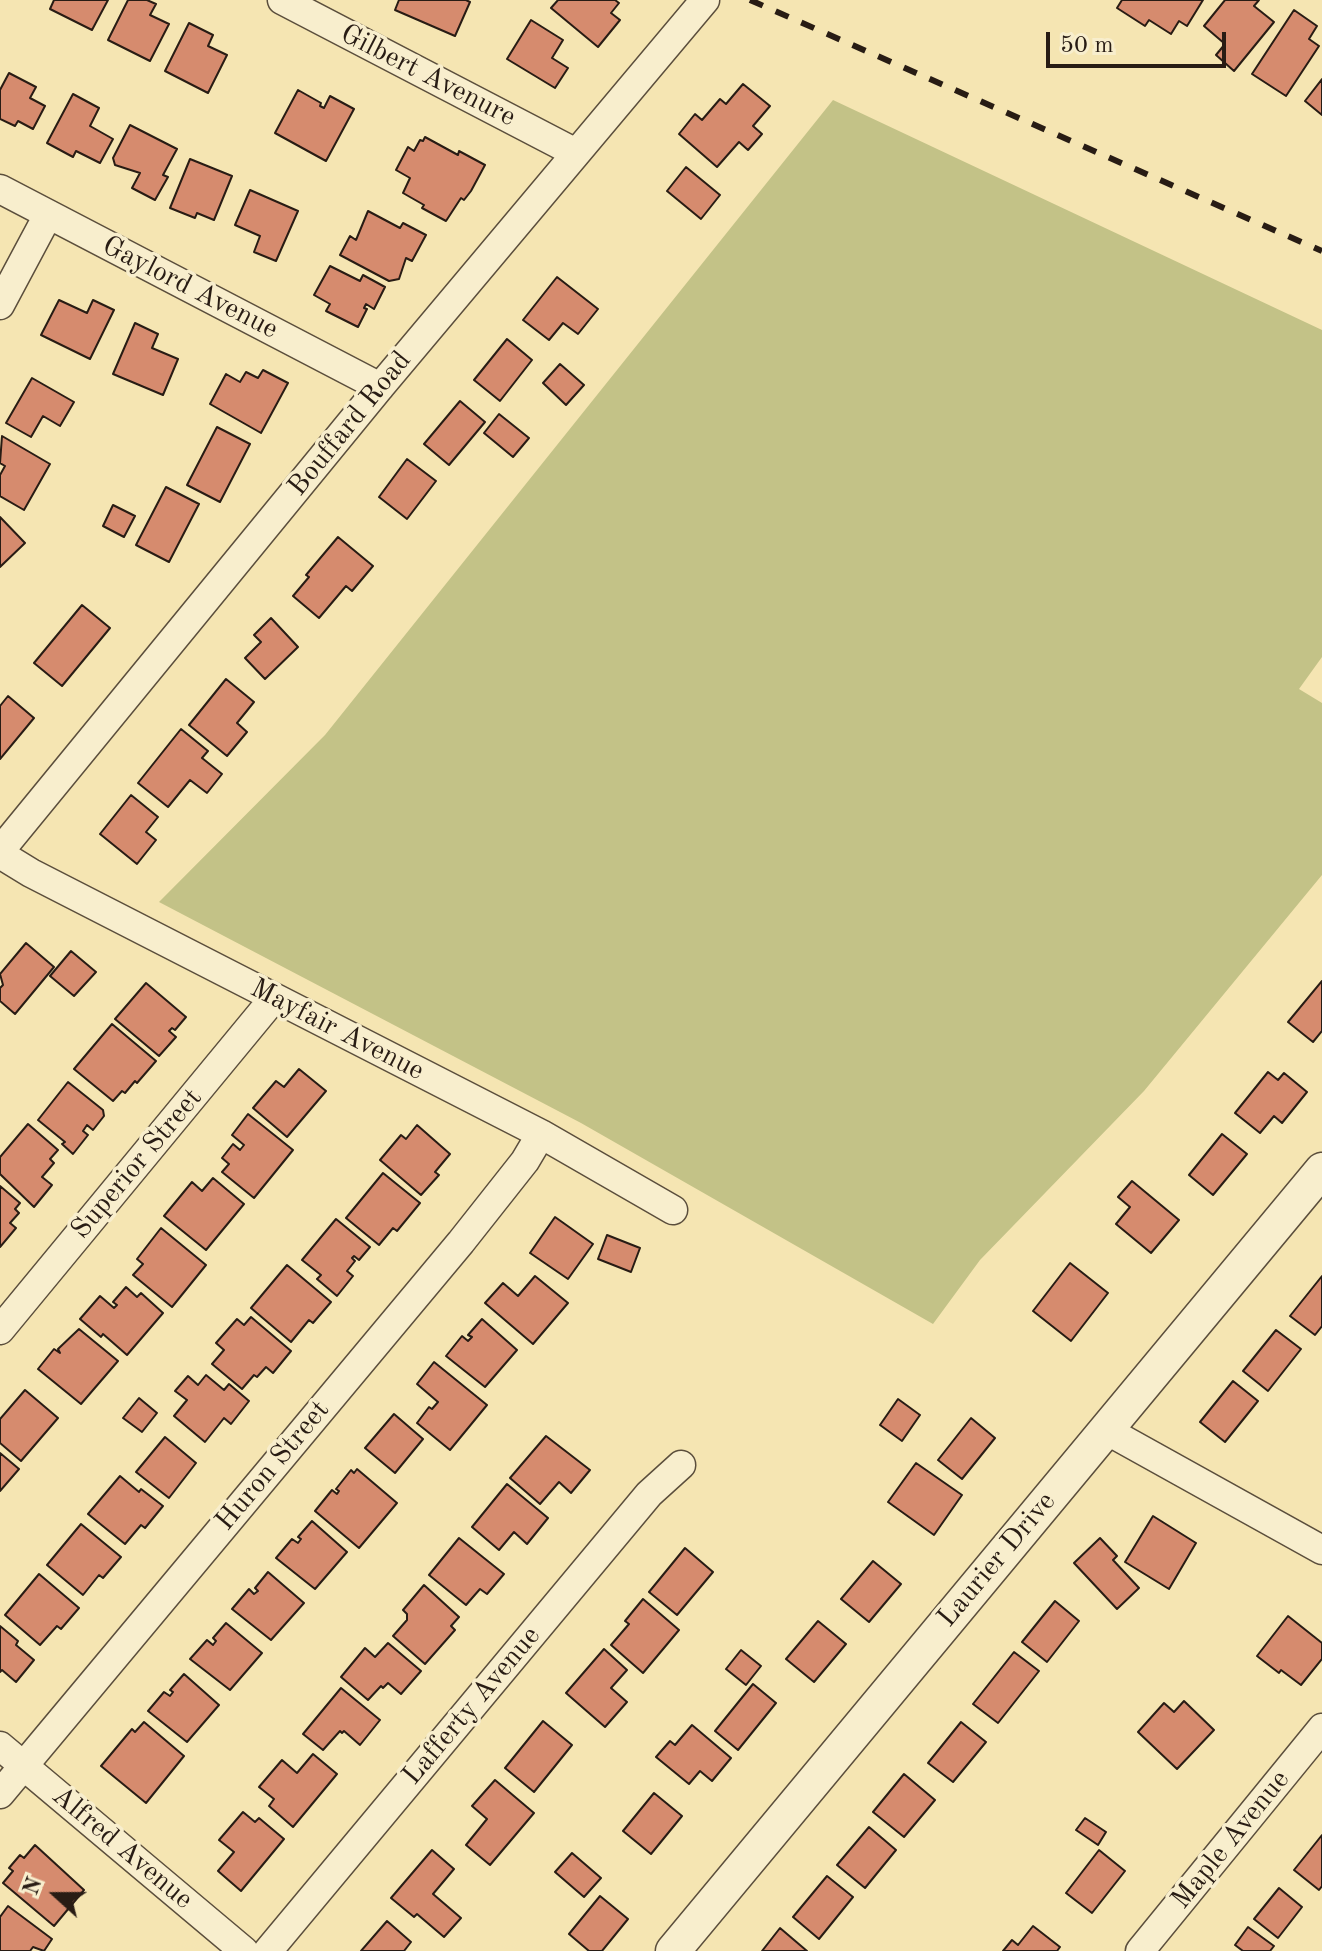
<!DOCTYPE html>
<style>
body{margin:0}
#map{position:relative;width:1322px;height:1951px;overflow:hidden;background:#f5e5b2;font-family:"Old Standard TT",serif}
canvas{display:block}
.north{position:absolute;left:16px;top:1855px;width:80px;height:80px;-webkit-text-stroke:6px #f8eecd;paint-order:stroke;rotate:291deg;font-size:22px;font-weight:700;line-height:32px;text-align:center;color:#281c14}
.north::after{content:'';display:block;margin:auto;width:28px;height:36px;background:#281c14;clip-path:polygon(50% 0,100% 100%,50% 72%,0 100%)}
.scale{position:absolute;left:1046px;top:32px;width:180px;height:36px;box-sizing:border-box;border:4px solid #281c14;border-top:0;padding-left:10px;font-size:24px;line-height:28px;white-space:nowrap;color:#281c14;-webkit-text-stroke:6px #f8eecd;paint-order:stroke}
</style>
<div id="map">
<canvas width="1322" height="1951"></canvas>
<div class="north">N</div>
<div class="scale">50 m</div>
</div>
<script>
const context = document.querySelector('canvas').getContext('2d');
context.lineJoin = 'round';
function fillPath(path, color) {
  context.fillStyle = color;
  context.fill(path, 'evenodd');
}
function trace(path, color, width, dash) {
  context.strokeStyle = color;
  context.lineWidth = width;
  context.lineCap = dash ? 'butt' : 'round';
  context.setLineDash(dash || []);
  context.stroke(path);
}
function drawText(font, color, halo, rows, align = 'center') {
  context.font = font + ' "Old Standard TT",serif';
  context.lineWidth = 7;
  context.setLineDash([]);
  context.textBaseline = 'middle';
  context.strokeStyle = halo;
  context.fillStyle = color;
  for (const [text, x, y, turn = 0] of rows) {
    context.save();
    context.translate(x, y);
    context.rotate((+turn || 0) * Math.PI / 180);
    context.textAlign = isNaN(turn) ? turn : align;
    if (halo) context.strokeText(text, 0, 0);
    context.fillText(text, 0, 0);
    context.restore();
  }
}
const green = new Path2D(`
 M833 100 1322 330V657L1299 689 1322 703V875L1144 1091 980 1260 933 1324 581 1123 159 902 325 735Z`);
const building = new Path2D(`
 M54 0H108L92 30 50 9Z
 M128 0H147L156 4 150 15 169 24 150 61 108 40Z
 M399 0H466L470 2 455 36 395 10Z
 M558 0H615L619 3 611 13 620 20 598 47 551 8Z
 M1122 0H1203L1187 26 1179 21 1171 34 1149 20 1145 26 1117 8Z
 M1225 0H1259L1254 6 1274 22 1234 71 1216 55 1225 44 1204 26Z
 M1294 10 1317 26 1309 39 1319 46 1286 96 1252 74Z
 M531 20 563 40 552 58 568 68 555 88 507 59Z
 M189 23 213 35 208 46 227 55 208 93 165 71Z
 M9 73 36 87 30 98 45 106 33 129 18 121 15 126 0 119V90Z
 M1322 79V115L1305 101Z
 M743 84 770 106 753 126 762 134 748 150 739 142 717 167 679 134 695 114 702 120 720 99 726 104Z
 M298 90 321 103 320 106 324 108 330 96 354 109 326 161 275 133Z
 M73 94 99 108 90 126 113 139 100 163 76 151 73 157 47 143Z
 M130 125 177 149 163 175 168 177 155 200 132 188 140 173 115 165 113 158Z
 M425 137 458 155 459 151 485 165 471 191 464 200 461 198 446 221 422 208 424 205 403 193 410 178 396 170 408 147 414 151 420 140 423 141Z
 M190 159 232 176 214 220 197 213 195 218 170 208Z
 M686 167 720 195 701 219 667 191Z
 M250 190 298 211 276 261 254 252 260 236 235 225Z
 M368 211 400 228 403 223 426 235 412 261 406 258 399 279 389 281 340 255 350 236 356 240Z
 M330 266 360 281 363 275 385 287 374 309 366 304 364 308 367 309 358 327 326 311 330 304 314 295Z
 M557 277 598 309 578 334 563 323 549 340 523 320Z
 M59 300 87 313 93 300 114 310 90 359 41 335Z
 M135 323 158 334 152 348 178 359 163 395 113 374Z
 M507 339 532 360 500 401 474 380Z
 M560 364 584 385 566 405 543 383Z
 M263 370 288 383 261 433 210 404 226 374 240 382 246 372 258 378Z
 M32 378 74 402 60 426 43 416 31 437 6 423Z
 M460 401 485 422 449 465 424 444Z
 M499 414 529 438 513 457 484 433Z
 M217 427 250 444 220 502 187 485Z
 M2 436 50 464 24 510 0 496V475L5 466 0 463Z
 M407 459 436 481 407 519 379 497Z
 M166 487 199 504 169 562 136 545Z
 M113 505 135 516 124 537 103 526Z
 M0 517 25 543 0 567Z
 M338 537 373 566 352 591 346 586 319 618 293 596 309 577 306 575Z
 M82 605 110 628 62 686 34 663Z
 M271 618 298 647 265 679 245 658 261 642 254 635Z
 M226 679 254 702 237 723 247 732 227 756 189 725Z
 M8 696 34 718 0 759V706Z
 M181 729 208 751 202 758 222 774 207 793 190 780 168 807 138 783Z
 M131 795 158 817 146 832 156 840 137 864 100 834Z
 M26 943 54 967 15 1014 0 1001V988L3 985 0 974Z
 M71 951 96 972 74 996 50 976Z
 M1322 981V1031L1313 1042 1288 1022Z
 M146 983 186 1017 175 1030 172 1028 169 1031 176 1037 159 1056 115 1019Z
 M112 1024 156 1061 137 1083 135 1081 125 1093 122 1091 113 1101 74 1069Z
 M299 1069 326 1091 287 1137 253 1108 276 1081 284 1087Z
 M1268 1072 1278 1080 1284 1073 1307 1092 1282 1123 1274 1116 1260 1133 1235 1113Z
 M68 1082 103 1110 104 1116 93 1130 87 1125 83 1131 88 1135 73 1154 62 1144 65 1142 38 1120Z
 M248 1114 293 1150 254 1198 222 1172 229 1164 222 1158 233 1144 240 1150 244 1145 232 1135Z
 M28 1124 58 1150 50 1159 54 1163 42 1177 52 1185 34 1207 0 1174V1157Z
 M417 1125 450 1154 435 1172 439 1175 421 1195 380 1160 401 1135 406 1139Z
 M1222 1134 1247 1154 1213 1195 1189 1175Z
 M383 1173 420 1203 397 1231 393 1228 379 1245 346 1218Z
 M213 1178 244 1204 206 1250 164 1216 192 1182 202 1191Z
 M1132 1181 1179 1220 1151 1253 1116 1224 1130 1207 1118 1197Z
 M0 1186 20 1203 15 1209 19 1213 10 1223 16 1228 0 1247Z
 M555 1217 593 1244 568 1279 530 1253Z
 M336 1219 370 1247 359 1260 354 1256 352 1258 355 1261 347 1271 353 1276 337 1296 317 1279 321 1275 302 1260Z
 M161 1228 206 1265 172 1307 133 1275 143 1264 137 1259Z
 M607 1235 640 1248 631 1272 598 1259Z
 M1070 1263 1108 1293 1071 1341 1033 1311Z
 M287 1265 331 1302 313 1323 309 1320 291 1342 251 1308Z
 M535 1276 568 1303 533 1344 485 1303 503 1283 518 1296Z
 M1322 1276V1326L1315 1335 1290 1316Z
 M126 1287 137 1297 141 1293 163 1313 127 1355 103 1334 101 1337 80 1319 100 1296 114 1308 117 1305 113 1302Z
 M251 1317 291 1351 273 1373 266 1367 257 1377 254 1375 242 1389 212 1364 224 1350 216 1343 237 1319 244 1325Z
 M482 1319 517 1350 485 1387 446 1356 462 1336 468 1341 472 1337 468 1335Z
 M79 1329 118 1361 81 1404 38 1369 54 1349 60 1353 58 1349Z
 M1276 1330 1301 1349 1268 1391 1243 1371Z
 M434 1362 487 1405 450 1450 417 1423 429 1407 432 1409 438 1402 417 1384Z
 M206 1375 224 1390 229 1384 249 1401 231 1424 224 1418 205 1442 174 1416 187 1400 175 1391 188 1376 198 1385Z
 M1233 1381 1258 1401 1225 1442 1200 1422Z
 M25 1390 58 1418 21 1461 0 1443V1419Z
 M139 1398 157 1413 142 1432 123 1418Z
 M898 1399 920 1415 902 1441 880 1425Z
 M394 1414 423 1439 395 1473 365 1448Z
 M971 1418 995 1438 962 1479 938 1460Z
 M546 1436 590 1470 571 1493 559 1482 540 1504 510 1478Z
 M165 1437 196 1463 169 1498 136 1472Z
 M0 1453 19 1469 0 1491Z
 M916 1463 962 1495 934 1535 888 1502Z
 M357 1469 397 1503 359 1548 315 1511 332 1490 337 1494 339 1491 336 1489 351 1470 354 1473Z
 M120 1476 139 1492 141 1489 163 1506 145 1528 141 1525 125 1544 88 1514Z
 M507 1484 548 1518 527 1544 514 1532 499 1550 472 1527Z
 M1153 1516 1196 1543 1169 1589 1125 1562Z
 M312 1521 347 1552 315 1589 276 1558 292 1539 298 1543 301 1539 298 1537Z
 M81 1524 121 1557 103 1578 99 1575 83 1595 47 1565Z
 M459 1538 504 1574 487 1594 480 1589 466 1605 429 1575Z
 M1100 1538 1117 1556 1113 1560 1139 1588 1117 1609 1074 1563Z
 M685 1548 713 1572 677 1615 649 1592Z
 M873 1561 901 1584 869 1622 841 1599Z
 M268 1572 304 1603 271 1640 232 1609 249 1589 254 1594 258 1591 255 1588Z
 M39 1574 79 1608 61 1629 57 1626 40 1645 5 1615Z
 M424 1585 459 1617 451 1626 455 1630 425 1664 393 1636 407 1620V1614L403 1610Z
 M643 1599 679 1630 643 1673 611 1645 629 1624 625 1621Z
 M1055 1601 1079 1621 1047 1662 1022 1642Z
 M1288 1616 1322 1643V1659L1301 1685 1281 1670 1279 1673 1257 1656Z
 M818 1621 846 1644 814 1682 786 1659Z
 M226 1623 262 1653 230 1690 190 1659 207 1640 213 1645 216 1641 213 1638Z
 M0 1626 18 1641 16 1645 34 1660 16 1682 2 1670 0 1672Z
 M388 1643 421 1671 401 1694 388 1683 383 1688 381 1686 368 1700 341 1677 365 1648 375 1657Z
 M604 1649 627 1670 611 1688 627 1702 605 1727 566 1693Z
 M741 1650 761 1666 746 1685 726 1669Z
 M1014 1652 1039 1671 998 1723 973 1704Z
 M184 1674 219 1705 187 1742 148 1711 164 1692 170 1696 173 1692 170 1690Z
 M753 1684 776 1703 738 1750 715 1731Z
 M341 1688 380 1720 360 1745 344 1731 342 1733 340 1731 323 1750 303 1734Z
 M1184 1701 1214 1730 1177 1769 1138 1732 1164 1703 1174 1712Z
 M543 1721 572 1745 534 1792 505 1768Z
 M144 1722 184 1756 146 1803 101 1766 132 1729 135 1732Z
 M961 1722 986 1742 953 1782 928 1763Z
 M692 1725 731 1758 712 1781 700 1771 689 1784 656 1757 670 1741 675 1745Z
 M313 1754 337 1774 293 1827 269 1806 274 1799 259 1787 282 1760 297 1773Z
 M904 1774 935 1800 904 1837 873 1812Z
 M495 1780 534 1813 490 1865 466 1845 487 1819 472 1806Z
 M654 1793 682 1816 651 1854 623 1831Z
 M243 1812 255 1822 259 1818 284 1839 241 1891 218 1871 234 1852 219 1840Z
 M1085 1818 1106 1832 1098 1845 1076 1830Z
 M869 1827 896 1850 865 1888 837 1865Z
 M1322 1835V1886L1319 1890 1294 1870Z
 M35 1845 84 1890 54 1926 3 1883 13 1871 9 1868 20 1855 24 1858Z
 M432 1850 454 1869 433 1894 461 1918 444 1937 417 1914 414 1917 391 1898Z
 M1099 1850 1125 1871 1092 1913 1066 1893Z
 M572 1853 601 1878 584 1897 555 1872Z
 M827 1876 853 1897 819 1939 793 1917Z
 M1279 1888 1302 1907 1278 1938 1254 1919Z
 M600 1896 628 1919 602 1951H589L569 1934Z
 M8 1906 52 1939 44 1951 33 1947 30 1951H0V1917Z
 M387 1921 411 1942 404 1951H361Z
 M1033 1926 1060 1947 1057 1951H1003L1012 1940 1018 1945Z
 M1248 1927 1274 1946 1270 1951H1243L1235 1945Z
 M780 1928 807 1951H762Z`);
const minor = new Path2D(`
 M282 0 574 152
 M0 189 380 387
 M0 305 48 215
 M0 851 380 387 705 0
 M0 854 31 873 541 1134 673 1210
 M0 1330 274 998
 M1106 1430 1322 1550
 M0 1746 244 1951
 M0 1794 461 1242 525 1161 541 1134
 M268 1951 649 1494 681 1465
 M1140 1951 1322 1728`);
const tertiary = new Path2D(`
 M673 1951 1322 1170`);
const rail = new Path2D(`
 M750 0 1322 251`);
const streetNames = [
 ["Gilbert Avenure",428,76,27],
 ["Gaylord Avenue",190,288,27],
 ["Bouffard Road",350,424,-51],
 ["Mayfair Avenue",337,1030,27],
 ["Superior Street",137,1164,-50],
 ["Huron Street",273,1466,-50],
 ["Laurier Drive",997,1560,-50],
 ["Lafferty Avenue",472,1706,-50],
 ["Maple Avenue",1231,1840,-51],
 ["Alfred Avenue",122,1848,40]
];
fillPath(green, '#c3c287');
fillPath(building, '#d68b6e');
trace(building, '#281c14', 2);
trace(minor, '#5b4e3c', 31);
trace(tertiary, '#5b4e3c', 37);
trace(minor, '#f8eecd', 28);
trace(tertiary, '#f8eecd', 34);
trace(rail, '#281c14', 6, [14, 14]);
drawText('28px', '#281c14', '#f8eecd', streetNames);
</script>
